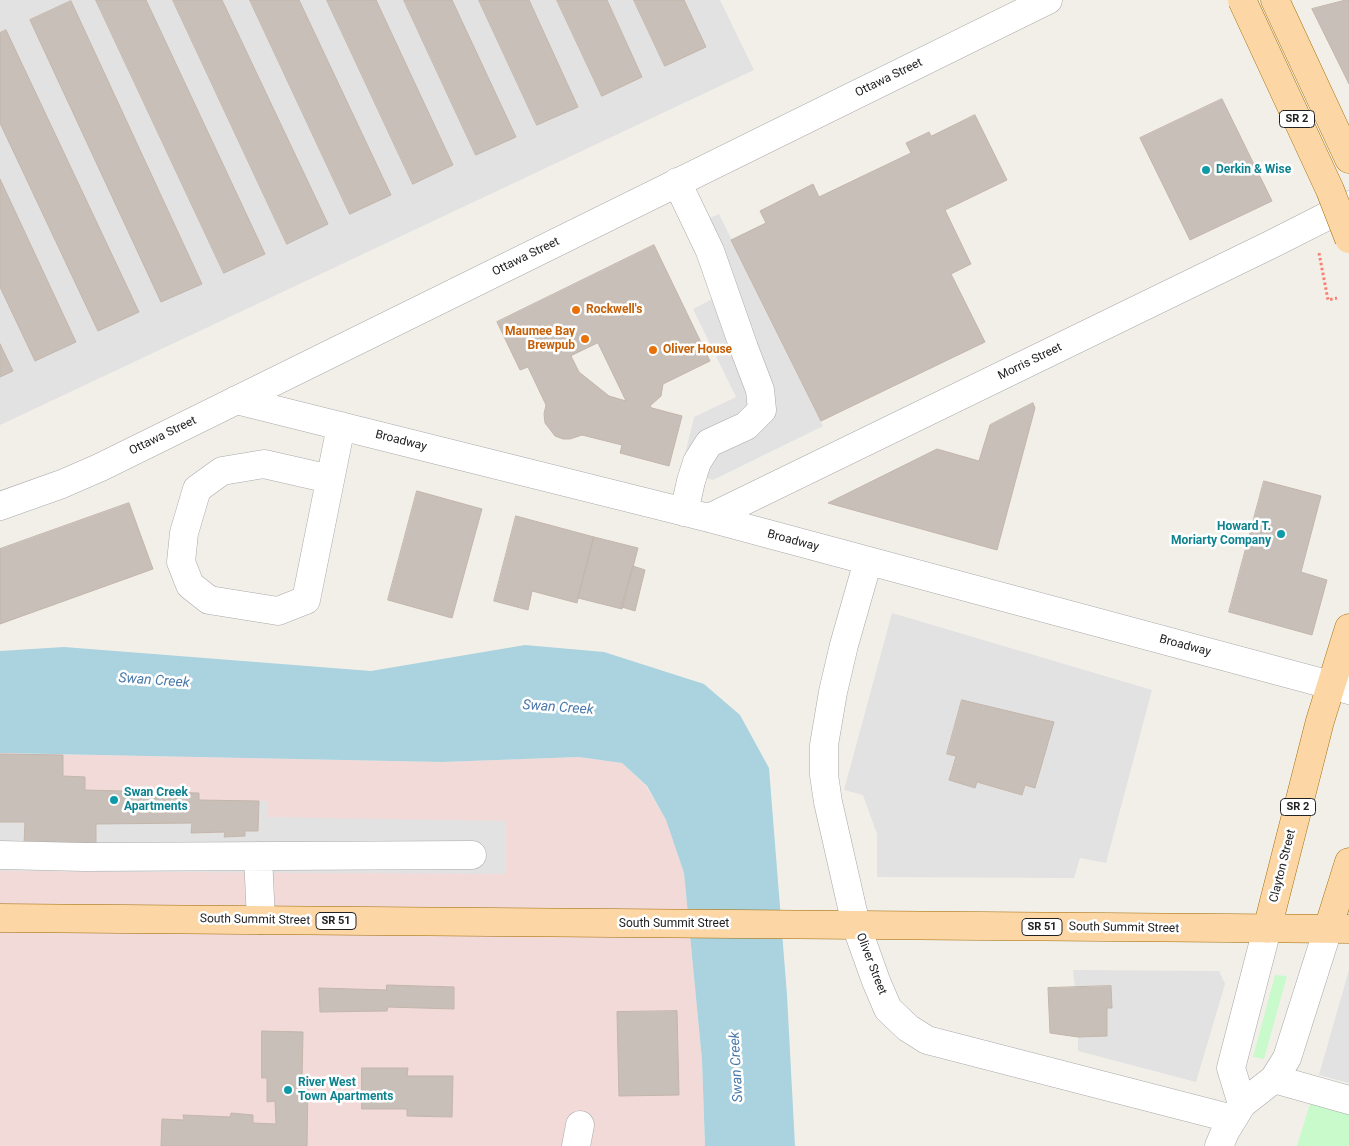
<!DOCTYPE html>
<style>
body{margin:0}
canvas{display:block;background:#f2efe9}
</style>
<canvas width="1349" height="1146"></canvas>
<script>
const context = document.querySelector('canvas').getContext('2d');
context.lineJoin = 'round';
function fillPath(path, color) {
  context.fillStyle = color;
  context.fill(path, 'evenodd');
}
function trace(path, color, width, dash) {
  context.strokeStyle = color;
  context.lineWidth = width;
  context.lineCap = dash ? 'butt' : 'round';
  context.setLineDash(dash || []);
  context.stroke(path);
}
function drawText(font, color, halo, rows, align = 'center') {
  context.font = font + ' Roboto,sans-serif';
  context.lineWidth = 5;
  context.setLineDash([]);
  context.textBaseline = 'middle';
  context.strokeStyle = halo;
  context.fillStyle = color;
  for (const [text, x, y, turn = 0] of rows) {
    context.save();
    context.translate(x, y);
    context.rotate((+turn || 0) * Math.PI / 180);
    context.textAlign = isNaN(turn) ? turn : align;
    if (halo) context.strokeText(text, 0, 0);
    context.fillText(text, 0, 0);
    context.restore();
  }
}
const commercial = new Path2D(`
 M0 753 442 762 579 757 622 763 646 786 666 820 684 873 702 1060 705 1146H0Z`);
const park = new Path2D(`
 M1275 975 1287 976 1264 1059 1253 1057Z
 M1310 1104 1349 1114V1146H1297Z`);
const parking = new Path2D(`
 M0 0H720L754 70 0 425Z
 M719 214 823 426 713 480 681 471 694 417 736 397 693 309 722 294 690 227Z
 M892 613 1152 690 1106 863 1080 858 1074 878 877 877V834L863 795 844 790ZM962 701 1053 723 1036 788 1025 785 1022 795 977 782 975 788 949 780 955 756 947 754Z
 M259 801H268V817L506 821V874L0 871V822L96 824 192 823 191 833 225 832 224 837 245 836V831H258Z
 M1073 970 1219 971 1225 984 1196 1082 1078 1051V1037L1107 1036V1008L1111 986 1075 987Z
 M1349 970V1083L1319 1075Z`);
const water = new Path2D(`
 M525 645 604 652 704 684 740 715 769 768 787 995 795 1146H705L702 1060 684 873 666 820 647 786 622 763 579 757 442 762 0 753V651L64 647 371 671Z`);
const building = new Path2D(`
 M96 0H146L265 254 224 273Z
 M173 0H222L328 224 287 244Z
 M250 0H299L391 195 350 214Z
 M327 0H376L453 165 413 184Z
 M404 0H452L516 137 476 155Z
 M479 0H529L578 107 537 125Z
 M557 0H607L642 77 602 96Z
 M634 0H684L706 47 665 66Z
 M1346 0H1349V84L1312 9Z
 M71 1 202 284 161 302 30 20Z
 M6 30 139 312 98 331 0 123V33Z
 M1222 99 1272 201 1190 240 1140 138Z
 M975 115 1007 180 945 210 971 264 951 274 985 342 821 421 731 240 766 223 760 211 813 184 819 197 911 153 906 143 929 132 931 136Z
 M0 179 76 342 35 361 0 287Z
 M654 245 710 361 663 384 661 396 650 406 652 408 682 416 669 466 620 453 622 445 582 435 570 439H563L555 436 545 423 544 414 546 405 528 367 520 370 497 322ZM598 343 626 401 609 396 579 372 571 356Z
 M0 344 13 371 0 377Z
 M1033 403 1035 408 997 550 828 503 937 449 979 461 990 425Z
 M1264 481 1321 496 1301 572 1327 580 1312 635 1229 612Z
 M417 491 482 509 452 618 388 600Z
 M129 503 153 569 0 624V549Z
 M516 516 594 537 577 603 532 591 528 610 494 601Z
 M594 537 638 548 622 609 578 598Z
 M633 566 645 570 635 611 622 607Z
 M962 700 1054 722 1035 788 1025 785 1022 795 977 782 975 788 949 780 956 756 947 754Z
 M0 754 63 755V776L85 777V790L199 793V800L259 801 258 831H245V836L224 837 225 832 191 833 192 823 96 824V846L24 845 25 822H0Z
 M387 985 454 987V1009L388 1007 387 1011 320 1012 319 988 386 990Z
 M1111 986 1112 1008H1107V1036L1078 1037 1050 1033 1048 988Z
 M677 1011 679 1095 619 1096 617 1012Z
 M262 1031 303 1032 302 1078H308L307 1146H161L162 1119 184 1120 183 1115 230 1117 231 1113 253 1115V1123L276 1124 275 1101 267 1102V1078H262Z
 M362 1068H408L407 1076H453L452 1117 407 1116V1109H362Z`);
const path = new Path2D(`
 M1319 253 1328 300 1337 298`);
const minor = new Path2D(`
 M677 182 710 251 744 348 760 390 762 410 746 426 709 443 697 462 691 481 684 512
 M236 400 709 518 1349 690
 M330 479 264 464 222 471 197 489 184 533 181 562 190 585 209 600 278 611 306 600 341 426
 M0 506 62 484 101 467 1048 0
 M709 518 1272 244 1349 205
 M868 561 844 645 833 692 824 745V775L828 802 856 925 876 981 888 1009 908 1028 927 1040 1233 1119
 M0 855 85 857 472 855
 M258 856 261 920
 M1274 1079 1349 1100
 M1242 1104 1231 1068 1267 929
 M576 1146 580 1125
 M1219 1146 1225 1132 1242 1104 1274 1079 1287 1058 1328 929`);
const major = new Path2D(`
 M1275 0 1349 159
 M0 918 1349 929
 M1267 929 1320 721 1349 628
 M1328 929 1349 862`);
const majorBridge = new Path2D(`
 M1242 0 1330 190 1349 239`);
const markers = [
 [1206,170,5,"#0f9aa8"],
 [576,310,5,"#e8710a"],
 [585,339,5,"#e8710a"],
 [653,350,5,"#e8710a"],
 [1281,534,5,"#0f9aa8"],
 [114,800,5,"#0f9aa8"],
 [288,1090,5,"#0f9aa8"]
];
const shields = [
 [1297,119,35],
 [1298,807,35],
 [336,921,40],
 [1042,927,40]
];
const shieldNames = [
 ["SR 2",1297,119],
 ["SR 2",1298,807],
 ["SR 51",336,921],
 ["SR 51",1042,927]
];
const streetNames = [
 ["Ottawa Street",889,78,-26],
 ["Ottawa Street",526,257,-26],
 ["Morris Street",1030,362,-26],
 ["Ottawa Street",163,436,-26],
 ["Broadway",401,441,14],
 ["Broadway",793,541,15],
 ["Broadway",1185,646,15],
 ["Clayton Street",1283,866,-76],
 ["South Summit Street",255,920,1],
 ["South Summit Street",674,924],
 ["South Summit Street",1124,928,1],
 ["Oliver Street",871,964,69]
];
const cultureNames = [
 ["Derkin & Wise",1216,170],
 ["Howard T.",1271,527,"right"],
 ["Moriarty Company",1271,541,"right"],
 ["Swan Creek",124,793],
 ["Apartments",124,807],
 ["River West",298,1083],
 ["Town Apartments",298,1097]
];
const foodNames = [
 ["Rockwell's",586,310],
 ["Maumee Bay",575,332,"right"],
 ["Brewpub",575,346,"right"],
 ["Oliver House",663,350]
];
const waterNames = [
 ["Swan Creek",154,681,4],
 ["Swan Creek",558,708,4],
 ["Swan Creek",737,1067,-93]
];
fillPath(commercial, '#f2dad9');
fillPath(park, '#c8facc');
fillPath(parking, '#e2e2e2');
fillPath(water, '#aad3df');
fillPath(building, '#c7bfb8');
trace(building, '#c4b6ab', 1);
trace(minor, '#a9a9a9', 29);
trace(major, '#a06b00', 29);
trace(path, '#fa8072', 3, [2.5, 2.5]);
trace(minor, '#fff', 28);
trace(major, '#fcd6a4', 28);
trace(majorBridge, '#a06b00', 29, []);
trace(majorBridge, '#fcd6a4', 28);
for (const [x, y, r, color] of markers) {
  const dot = new Path2D();
  dot.arc(x, y, r, 0, 2 * Math.PI);
  context.fillStyle = color;
  context.fill(dot);
  trace(dot, '#fff', 2);
}
for (const [x, y, w] of shields) {
  const box = new Path2D();
  box.roundRect(x - w / 2, y - 8.5, w, 17, 4);
  context.fillStyle = '#fff';
  context.fill(box);
  trace(box, '#222', 1);
}
drawText('bold 11px', '#222', null, shieldNames);
drawText('12px', '#222', '#fff', streetNames);
drawText('bold 12px', '#0d838f', '#fff', cultureNames, 'left');
drawText('bold 12px', '#c56008', '#fff', foodNames, 'left');
drawText('italic 14px', '#4a7aab', '#fff', waterNames);
</script>
